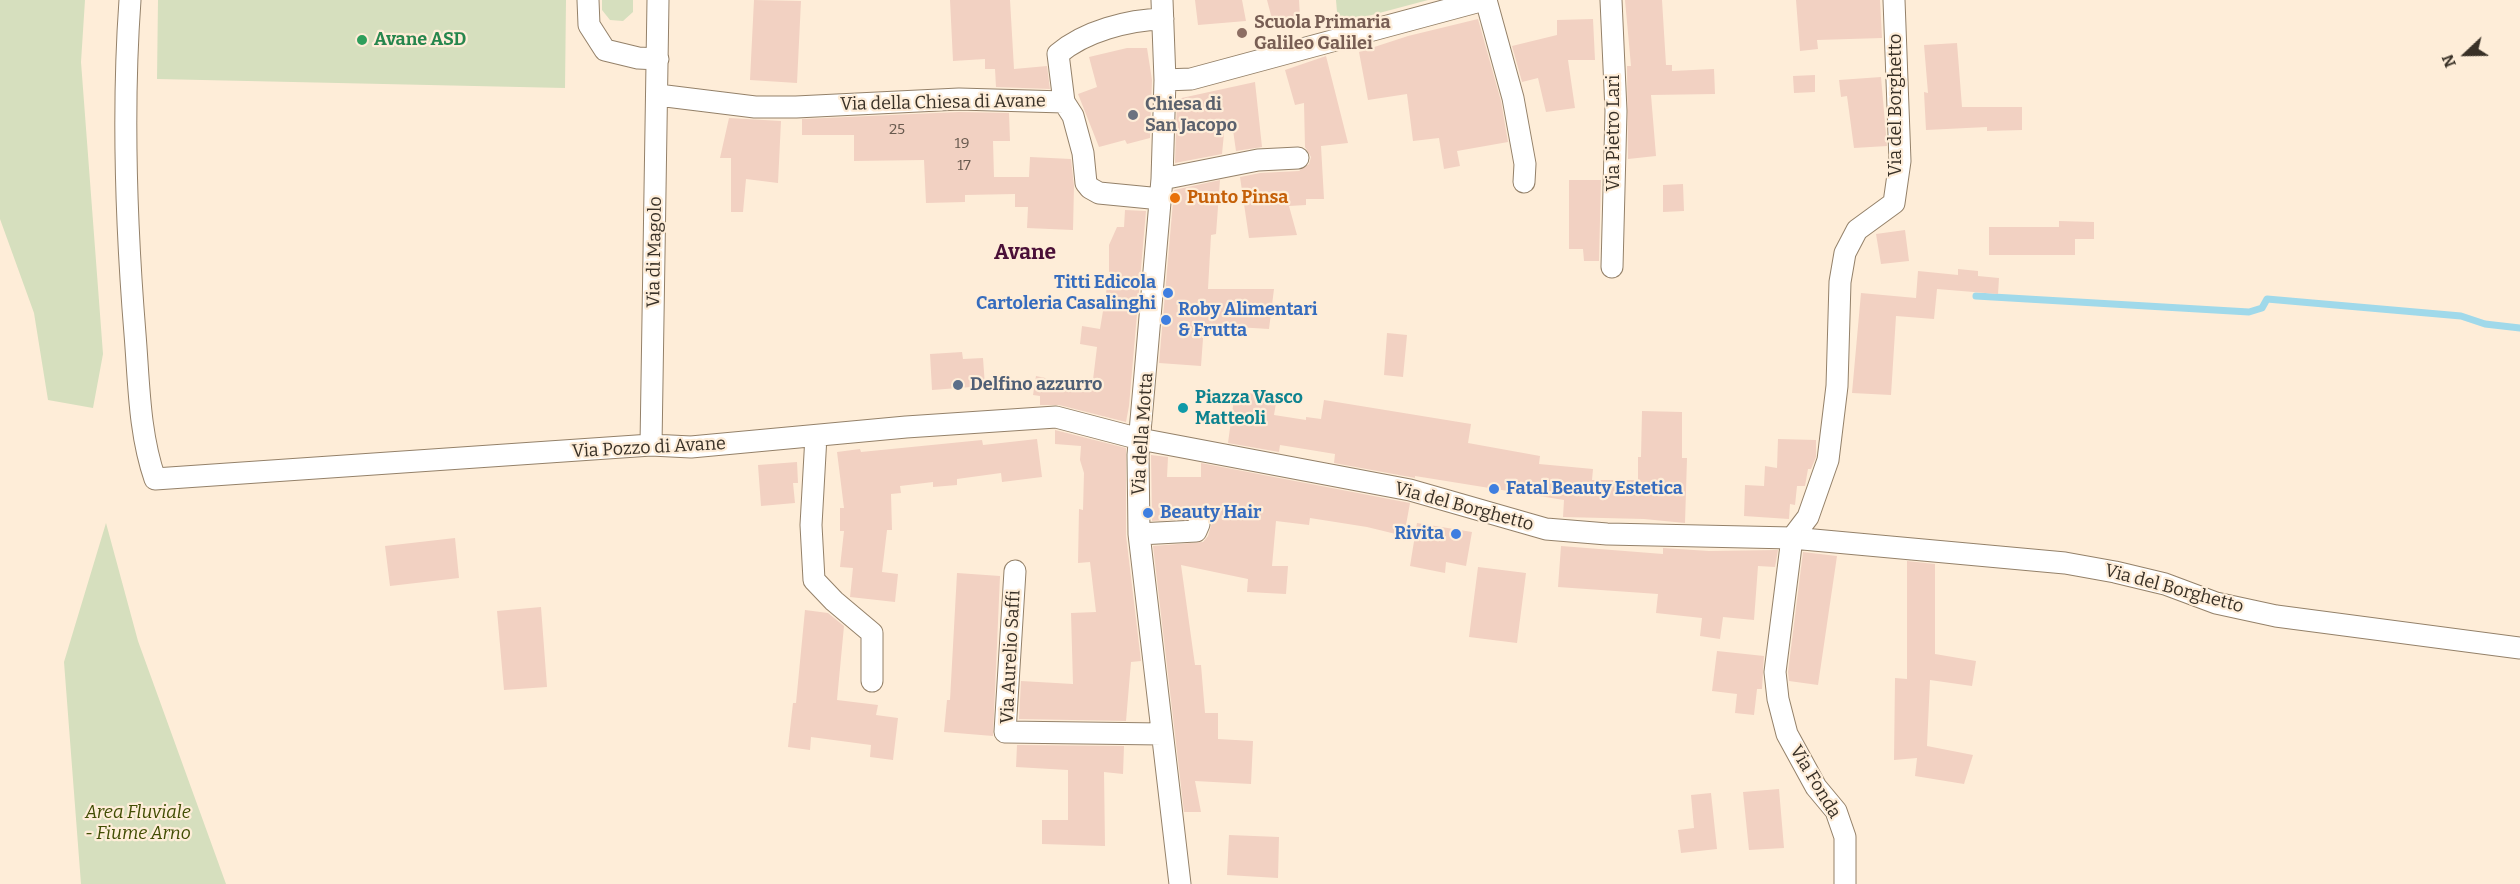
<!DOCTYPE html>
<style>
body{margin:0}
#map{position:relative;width:2520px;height:884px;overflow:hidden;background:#feedd8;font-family:Bitter,serif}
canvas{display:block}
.north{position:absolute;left:2436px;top:24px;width:60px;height:60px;-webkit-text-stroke:4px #feedd8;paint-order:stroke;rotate:248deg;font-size:16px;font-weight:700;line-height:24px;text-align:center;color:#393127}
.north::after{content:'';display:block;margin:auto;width:21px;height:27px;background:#393127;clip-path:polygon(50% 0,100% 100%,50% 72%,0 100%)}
</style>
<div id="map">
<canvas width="2520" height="884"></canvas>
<div class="north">N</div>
</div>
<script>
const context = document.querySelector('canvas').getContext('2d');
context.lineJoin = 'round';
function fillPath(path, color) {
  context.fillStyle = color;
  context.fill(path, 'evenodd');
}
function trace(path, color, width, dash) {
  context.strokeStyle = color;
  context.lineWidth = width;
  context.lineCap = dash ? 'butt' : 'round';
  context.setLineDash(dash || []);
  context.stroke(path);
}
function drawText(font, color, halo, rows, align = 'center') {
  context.font = font + ' Bitter,serif';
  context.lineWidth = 4.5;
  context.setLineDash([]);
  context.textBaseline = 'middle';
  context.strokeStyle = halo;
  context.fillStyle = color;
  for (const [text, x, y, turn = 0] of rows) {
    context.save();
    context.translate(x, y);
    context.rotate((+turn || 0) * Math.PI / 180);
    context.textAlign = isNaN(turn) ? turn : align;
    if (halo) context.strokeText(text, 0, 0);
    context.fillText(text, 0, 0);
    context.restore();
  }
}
const green = new Path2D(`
 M0 0H85L81 62 103 354 93 408 48 400 34 313 0 219Z
 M158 0H566L565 88 157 79Z
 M602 0H633V12L623 21 610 20 602 10Z
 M1336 0H1428L1338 24Z
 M106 523 138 641 226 884H81L64 662Z`);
const stream = new Path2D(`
 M1976 296 2249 312 2262 308 2267 299 2461 316 2485 324 2520 328`);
const building = new Path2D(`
 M754 0 801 1 797 83 750 80Z
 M950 0H1010L1014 69 1047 66 1050 89 996 87 995 69H985V59L953 61Z
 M1195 0H1242L1246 21 1198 25Z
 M1267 0H1299L1300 17 1272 19Z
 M1625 0H1662L1666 65H1672V71L1714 69 1715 94 1651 95 1656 156 1628 159 1627 66H1631Z
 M1796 0H1880L1882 38 1817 40 1818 49 1800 51Z
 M1478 19 1501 101 1508 142 1457 151 1460 166 1444 169 1439 138 1413 141 1407 94 1368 100 1359 52 1408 36Z
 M1593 19 1595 60H1568L1575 108 1546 112 1538 78 1522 82 1512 46 1557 35V20Z
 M1957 43 1962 107H2022V130L1987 131V127L1926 130 1924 92 1928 93 1924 45Z
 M1127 48H1147L1152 80 1150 138 1127 144 1125 140 1099 147 1078 94 1097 87 1089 57Z
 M1326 56 1348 143 1321 146 1324 199H1306V205L1289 206 1297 235 1249 238 1240 177 1260 173 1299 171 1309 164 1311 157 1305 147 1304 103 1295 105 1285 70Z
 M1815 75V92L1794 93 1793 76Z
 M1881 77 1887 146 1854 148 1847 96 1841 97 1839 80Z
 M1255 82 1262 147 1236 151 1232 123H1225L1222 154 1175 163 1177 99Z
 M959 112 1009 113 1010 141H993L994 177H1029L1030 157 1071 159 1074 186 1073 230 1027 228 1028 207H1015V194L965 195V202L926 203 924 160 854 161V135H802V119Z
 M729 118 781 121 778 183 746 179 743 212H731V158H720Z
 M1220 180 1216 234 1211 235 1208 289H1274L1269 329 1204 325 1201 366 1159 363 1174 190Z
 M1569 180H1601L1599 261H1584L1583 249H1569Z
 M1683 184 1684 211 1663 212V185Z
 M1125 210 1146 211 1129 406 1126 422 1059 405H1040V396L1033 395 1036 376 1092 388 1097 347 1080 344 1082 326 1100 329 1109 275V245L1117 227H1124Z
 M2059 221 2094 222V239H2075V255H1989V227H2059Z
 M1905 230 1909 261 1881 264 1876 234Z
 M1958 269 1978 271V276L1999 278 1998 294 1937 289 1934 319 1896 316 1891 395 1852 393 1861 293 1916 298 1918 271 1958 275Z
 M1387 333 1407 335 1403 377 1384 375Z
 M962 352 963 359 983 358 985 386 932 390 930 354Z
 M1235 391 1277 397 1274 415 1306 420V417L1321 419 1324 400 1471 424 1468 443 1540 456 1539 464 1593 469 1592 480H1638V457H1641L1642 411 1682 412V458H1687L1685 523 1644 519 1563 517 1564 500 1415 476V478L1334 463 1335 454 1280 445 1279 452 1228 443Z
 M1055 430 1126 448V535L1141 661 1131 662 1126 721 1019 719 1021 681 1073 684 1071 613 1096 612 1090 562 1078 563 1079 509 1083 510 1084 473 1080 460 1081 446 1055 444Z
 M1037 439 1042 477 1002 482 1001 473 957 479V485L933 487V482L900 486 901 493 891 494 892 530H887L882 572 898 574 895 602 850 597 853 568 840 567 844 531H840V508H844L837 452 860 449 861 452 982 440 983 445Z
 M1778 439 1816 440V457L1811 469H1808L1805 486H1797L1795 505 1790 504 1789 519 1744 516 1745 485 1764 486 1765 466 1777 468Z
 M1151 455 1168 457 1167 477H1201V463L1410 503 1404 536 1367 527 1310 518 1309 525 1276 521 1272 566H1288L1286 594 1247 592 1248 579 1181 565 1195 665H1201L1205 713H1218V739L1253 741 1251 784 1195 781 1201 812H1184L1153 546 1203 542 1208 536 1212 522 1209 516 1198 511 1187 519 1152 521Z
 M797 462 798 483H793L795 503 761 506 758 465Z
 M1417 523 1472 532 1466 566 1446 562 1445 573 1410 566Z
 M455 538 459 578 390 586 385 546Z
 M1561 546 1663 554V548L1709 551 1778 550 1775 567 1758 566 1754 620 1723 617 1720 639 1700 636 1702 618 1656 613 1658 594 1558 587Z
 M1803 552 1837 556 1818 685 1789 681 1788 672Z
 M1907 561 1935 564V654L1976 661 1972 686 1930 680 1927 746 1973 755 1964 784 1915 776 1917 758 1894 760 1895 678 1907 679Z
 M1478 567 1526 573 1517 643 1469 637Z
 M957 573 1000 576 993 736 944 732 947 700H950Z
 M541 607 547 687 504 690 497 611Z
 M805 610 828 613 844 626 837 700 878 705 876 715 898 718 893 760 870 757 871 745 811 737 810 750 788 747 793 703H796Z
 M1717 651 1764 656 1762 689H1757L1754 715 1735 713 1737 694 1712 691Z
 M1017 745 1124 746 1123 774 1104 772 1105 846 1042 844V820H1068V770L1016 767Z
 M1779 789 1784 848 1749 850 1743 792Z
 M1711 793 1717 849 1681 853 1678 830 1694 828 1691 795Z
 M1229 835 1279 837 1278 878 1227 875Z`);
const minor = new Path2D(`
 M130 0C122 111 126 223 135 334 139 383 139 433 155 479L651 445 691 447 906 427 1056 417 1140 439 1410 490 1546 529 1607 534 1792 538 2065 563 2115 572 2165 584 2216 603 2276 616 2520 648
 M588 0 589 25 605 50 638 58 658 59
 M1162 0 1165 80 1162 179 1138 455 1139 534 1180 884
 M1486 0 1513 98 1525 164 1524 182
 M1611 0 1616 111 1612 267
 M1165 80 1191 79 1484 0
 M658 95 755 107H796L959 99 1064 102 1073 116 1083 153 1086 183 1090 188 1099 193 1161 199
 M1064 102 1058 54C1085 31 1128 20 1163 19
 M1162 179 1258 160 1298 158
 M816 436 811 525 814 580 834 601 872 633V681
 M651 445 658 0
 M1139 534 1196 531 1199 524
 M1015 571 1005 732 1162 734
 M1845 884V837L1836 811 1816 787 1787 734 1778 699 1775 672 1792 538 1808 517 1828 460 1837 386 1840 282 1845 253 1857 230 1894 203 1900 161 1894 0`);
const markers = [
 [1242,33,6,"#8d6e63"],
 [362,40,6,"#2e9e5b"],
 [1133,115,6,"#6b7280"],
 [1175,198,6,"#e8710a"],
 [1168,293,6,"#3f7fe0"],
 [1166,320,6,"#3f7fe0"],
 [958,385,6,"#5c6f8a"],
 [1183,408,6,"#0f9aa8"],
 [1494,489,6,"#3f7fe0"],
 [1148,513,6,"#3f7fe0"],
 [1456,534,6,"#3f7fe0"]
];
const numberNames = [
 ["25",897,130],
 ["19",962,144],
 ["17",964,166]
];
const educationNames = [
 ["Scuola Primaria",1254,23],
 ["Galileo Galilei",1254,44]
];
const leisureNames = [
 ["Avane ASD",374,40]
];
const streetNames = [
 ["Via della Chiesa di Avane",943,103,-1],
 ["Via del Borghetto",1896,105,-90],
 ["Via Pietro Lari",1614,133,-90],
 ["Via di Magolo",655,252,-89],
 ["Via della Motta",1143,434,-86],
 ["Via Pozzo di Avane",649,448,-3],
 ["Via del Borghetto",1464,507,15],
 ["Via del Borghetto",2174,589,15],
 ["Via Aurelio Saffi",1011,657,-87],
 ["Via Fonda",1815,782,59]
];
const worshipNames = [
 ["Chiesa di",1145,105],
 ["San Jacopo",1145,126]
];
const foodNames = [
 ["Punto Pinsa",1187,198]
];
const shopNames = [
 ["Titti Edicola",1156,283,"right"],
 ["Cartoleria Casalinghi",1156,304,"right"],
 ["Roby Alimentari",1178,310],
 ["& Frutta",1178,331],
 ["Fatal Beauty Estetica",1506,489],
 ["Beauty Hair",1160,513],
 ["Rivita",1444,534,"right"]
];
const serviceNames = [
 ["Delfino azzurro",970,385]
];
const cultureNames = [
 ["Piazza Vasco",1195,398],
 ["Matteoli",1195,419]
];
const parkNames = [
 ["Area Fluviale",138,813],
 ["- Fiume Arno",138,834]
];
const quarterNames = [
 ["Avane",1025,253]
];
fillPath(green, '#d6dfbe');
trace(stream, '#a0d9ea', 7);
fillPath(building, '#f2d1c2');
trace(minor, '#948169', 23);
trace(minor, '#fff', 21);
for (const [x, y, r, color] of markers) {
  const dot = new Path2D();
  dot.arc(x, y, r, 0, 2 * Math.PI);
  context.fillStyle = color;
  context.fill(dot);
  trace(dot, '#feedd8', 2);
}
drawText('15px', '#67594e', null, numberNames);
drawText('bold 18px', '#785e54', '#feedd8', educationNames, 'left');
drawText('bold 18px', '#27864d', '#feedd8', leisureNames, 'left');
drawText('18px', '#393127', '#feedd8', streetNames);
drawText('bold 18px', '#5b616d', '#feedd8', worshipNames, 'left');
drawText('bold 18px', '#c56008', '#feedd8', foodNames, 'left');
drawText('bold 18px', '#366cbe', '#feedd8', shopNames, 'left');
drawText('bold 18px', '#4e5e75', '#feedd8', serviceNames, 'left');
drawText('bold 18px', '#0d838f', '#feedd8', cultureNames, 'left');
drawText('italic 18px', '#414d03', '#feedd8', parkNames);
drawText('bold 21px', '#4a0f37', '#feedd8', quarterNames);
</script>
